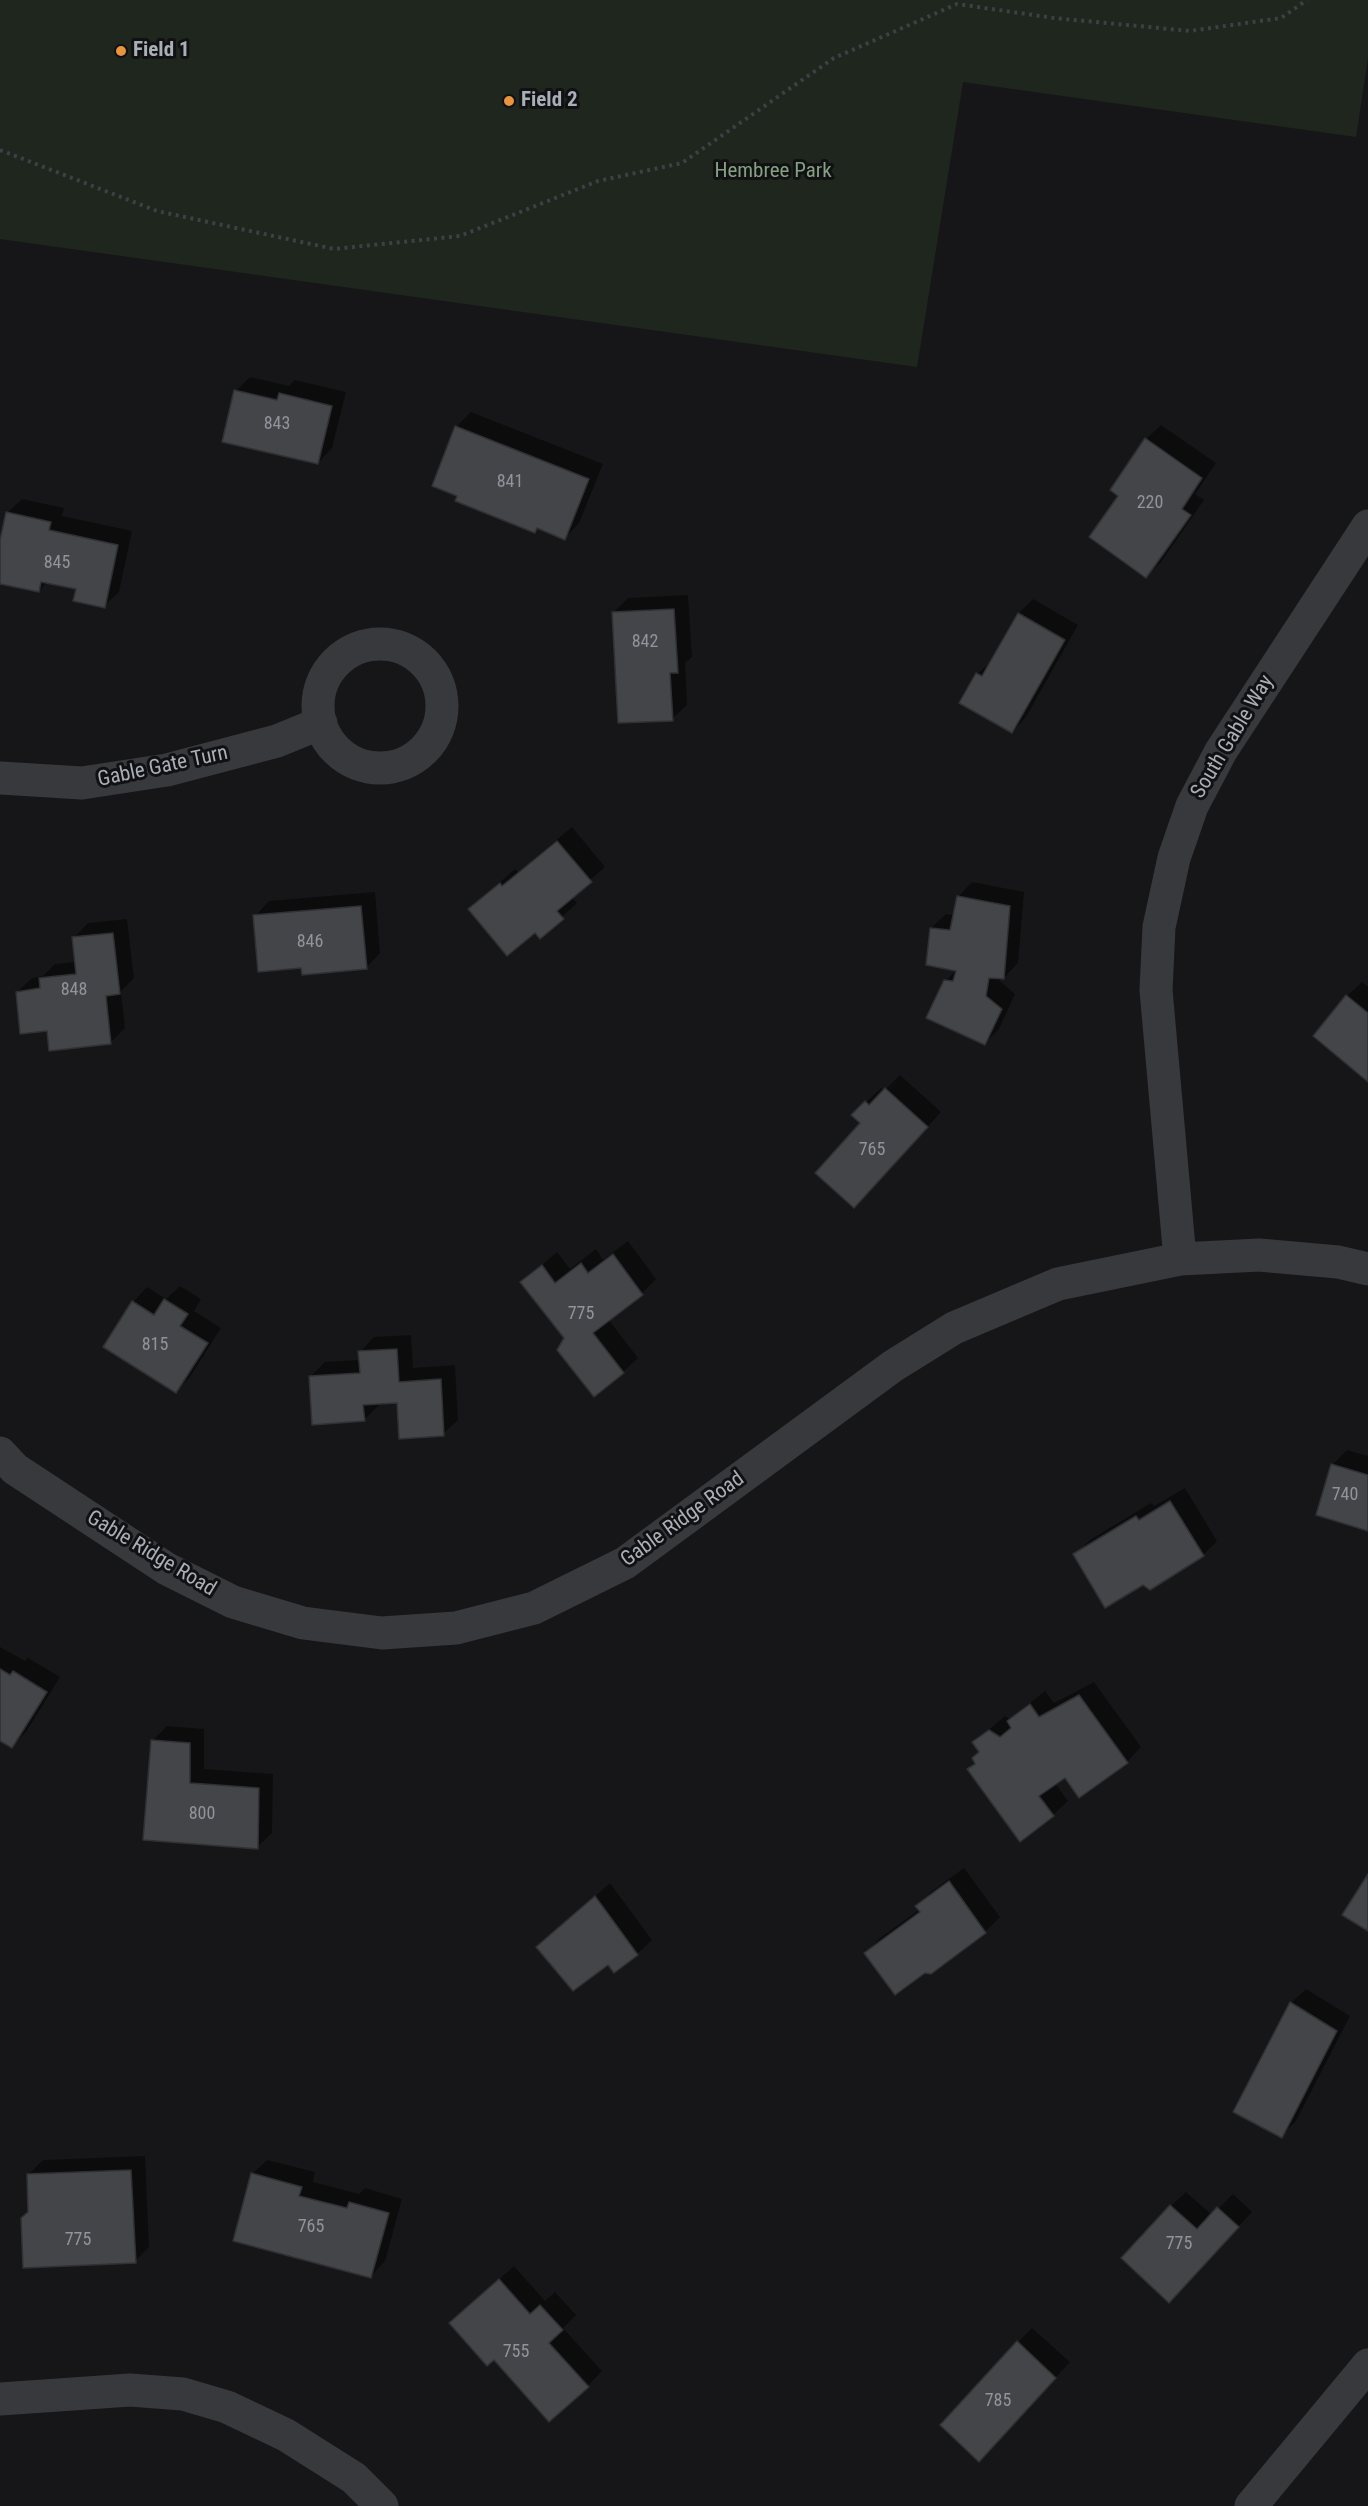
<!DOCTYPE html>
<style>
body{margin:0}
canvas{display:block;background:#161618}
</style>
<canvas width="1368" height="2506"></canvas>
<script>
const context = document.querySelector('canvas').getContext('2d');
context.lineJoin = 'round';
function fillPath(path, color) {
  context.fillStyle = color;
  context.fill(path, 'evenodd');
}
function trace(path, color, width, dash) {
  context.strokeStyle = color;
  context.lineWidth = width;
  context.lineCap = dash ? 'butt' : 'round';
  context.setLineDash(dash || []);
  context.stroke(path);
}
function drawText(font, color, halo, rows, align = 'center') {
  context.font = font + ' "Roboto Condensed",sans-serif';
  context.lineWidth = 6;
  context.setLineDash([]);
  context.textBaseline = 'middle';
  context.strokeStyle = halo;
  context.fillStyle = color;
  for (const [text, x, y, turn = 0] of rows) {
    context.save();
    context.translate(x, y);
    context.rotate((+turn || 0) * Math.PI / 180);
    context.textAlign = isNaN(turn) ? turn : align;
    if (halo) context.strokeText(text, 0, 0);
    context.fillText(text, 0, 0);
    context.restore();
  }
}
const green = new Path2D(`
 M0 0H1368V58L1356 137 963 82 917 367 0 239Z`);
const shadow = new Path2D(`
 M250 377 289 386 295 380 346 392 332 448 318 463 236 391Z
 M471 412 603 464 579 523 565 538 538 527 534 531 456 427Z
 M1161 425 1216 463 1195 494 1204 500 1161 562 1146 576 1120 496 1146 439Z
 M22 499 64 508 62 516 132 531 119 592 104 606 77 588 48 581 39 591 0 582V548L7 513Z
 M688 595 692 657 685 663 687 705 672 719 613 613 628 598Z
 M1033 599 1078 625 1026 717 1012 732 961 703 977 674 993 660 1019 613Z
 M572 827 605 867 571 897 577 903 540 937 535 931 470 909 515 869 518 872Z
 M972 882 1024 892 1018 963 1004 978H1001L1000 981 1015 994 999 1029 985 1043 946 981 956 970 931 928 946 914 954 915 958 897Z
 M375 892 380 953 366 968 303 966 255 916 269 901Z
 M127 919 134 978 121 991 125 1028 111 1042 48 1029 17 992 32 978 43 976 55 964 76 962 74 938 88 923Z
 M1362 982 1368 987V1080L1347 996Z
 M900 1075 941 1112 869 1192 862 1123 853 1115 881 1088 884 1091Z
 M628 1241 656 1279 642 1293 608 1319 638 1358 623 1372 565 1338 522 1282 557 1252 570 1269 596 1249 603 1260Z
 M180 1286 201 1299 194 1311 221 1328 190 1377 176 1391 133 1302 147 1287 166 1299Z
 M411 1335 413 1368 455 1365 458 1420 443 1434 398 1401 378 1402 379 1405 364 1420 311 1376 325 1362 360 1360V1352L374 1337Z
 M1347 1450 1368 1456V1529L1332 1465Z
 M1185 1488 1217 1541 1203 1555 1143 1583 1075 1555 1090 1540 1151 1503 1154 1506Z
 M0 1647 25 1661 28 1658 60 1677 26 1732 12 1746 0 1739Z
 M1094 1682 1141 1747 1127 1762 1080 1795 1066 1776 1055 1783 1068 1801 1053 1815 969 1769 981 1752 974 1742 1005 1716 1010 1719 1045 1691 1054 1703Z
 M167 1726 204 1729V1769L273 1774 272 1833 257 1847 144 1838 152 1741Z
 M964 1868 1000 1917 985 1932 930 1973 866 1953 880 1938 920 1909 917 1906 932 1891Z
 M610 1883 652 1940 637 1954 608 1963 538 1947Z
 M1306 1989 1350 2016 1296 2121 1281 2136 1291 2003Z
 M145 2156 149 2247 135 2261 30 2212 28 2175 43 2160Z
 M267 2160 315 2172 313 2182 359 2194 365 2188 402 2199 385 2261 371 2276 252 2174Z
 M1186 2192 1212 2215 1233 2194 1252 2212 1184 2286 1171 2206Z
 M514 2266 545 2301 555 2292 576 2315 563 2328 602 2371 588 2386 466 2309Z
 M1032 2328 1070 2362 994 2445 1018 2342Z`);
const building = new Path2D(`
 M234 390 277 400 279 393 332 406 318 464 222 442Z
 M455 426 589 479 565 540 537 528 535 533 455 501 457 496 432 486Z
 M1145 438 1202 478 1182 509 1191 515 1146 578 1089 537 1118 496 1110 490Z
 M6 512 51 522 49 530 118 545 105 608 73 601 76 589 41 582 39 592 0 584V540Z
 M674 609 678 673H670L673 721 618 723 612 612Z
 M1018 613 1065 640 1012 733 959 703 976 673 982 676Z
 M557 841 592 882 557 911 564 919 540 939 535 933 507 956 468 909 500 883 502 886Z
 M957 896 1010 906 1004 979 989 978 986 996 1002 1009 985 1045 926 1018 944 980 953 981 956 971 926 965 930 928 950 930Z
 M361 906 367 969 302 975 301 968 258 972 253 915Z
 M113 933 120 994 106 996 111 1044 49 1051 47 1031 20 1034 16 992 40 988 39 978 76 974 72 937Z
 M1346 995 1368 1013V1082L1313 1036Z
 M885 1088 928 1127 854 1208 815 1173 860 1123 851 1115 865 1101 869 1105Z
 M613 1254 643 1295 593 1333 624 1373 594 1397 557 1350 564 1338 520 1282 542 1265 555 1283 581 1263 588 1273Z
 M164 1299 188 1314 180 1326 208 1343 176 1393 103 1347 132 1301 154 1315Z
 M397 1349 399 1382 441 1379 444 1436 399 1439 397 1403 363 1405 365 1421 312 1425 309 1376 360 1373 358 1351Z
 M1331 1464 1368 1475V1531L1316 1515Z
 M1170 1501 1204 1556 1150 1590 1143 1585 1105 1608 1073 1554 1136 1516 1139 1520Z
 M0 1669 10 1675 13 1671 47 1692 12 1748 0 1741Z
 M1079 1695 1128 1763 1079 1798 1065 1778 1039 1796 1054 1816 1020 1842 967 1769 975 1764 972 1758 979 1752 972 1742 989 1730 1000 1737 1011 1728 1007 1721 1030 1704 1039 1717Z
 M151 1740 190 1743V1783L259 1788 258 1849 143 1840Z
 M1368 1874V1931L1342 1915Z
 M949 1881 986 1933 931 1974 925 1973 895 1995 864 1953 920 1912 915 1906Z
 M595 1896 638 1955 614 1973 608 1965 573 1991 536 1947Z
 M1290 2002 1337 2031 1282 2138 1233 2112Z
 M131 2170 136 2263 23 2268 21 2218 28 2212 27 2174Z
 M251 2173 302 2187 299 2196 347 2208 349 2202 389 2213 371 2278 233 2241Z
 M1170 2205 1197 2229 1217 2207 1239 2227 1169 2303 1121 2258Z
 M499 2279 530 2314 540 2305 563 2330 549 2343 589 2387 549 2422 494 2360 487 2366 449 2323Z
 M1017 2341 1056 2378 979 2462 940 2425Z`);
const path = new Path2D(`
 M0 150 157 211 334 249 460 236 598 181 682 163 834 58 957 4 1054 18 1190 31 1281 18 1307 0`);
const minor = new Path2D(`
 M318 706a62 62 0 1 1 124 0a62 62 0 1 1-124 0Z
 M0 778 82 783 167 770 277 741 321 723
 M1180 1259 1156 990 1159 927 1174 858 1192 806 1221 751 1368 526
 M0 1453 15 1469 167 1569 233 1602 303 1623 382 1633 456 1628 534 1608 625 1563 893 1366 954 1328 1058 1284 1180 1259 1259 1255 1338 1262 1368 1269
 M0 2399 130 2390 183 2394 227 2407 286 2435 354 2478 382 2506`);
const tertiary = new Path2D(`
 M1251 2506 1368 2365`);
const markers = [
 [121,51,6,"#e9953d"],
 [509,101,6,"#e9953d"]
];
const numberNames = [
 ["843",277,424],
 ["841",510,482],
 ["220",1150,503],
 ["845",57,563],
 ["842",645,642],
 ["846",310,942],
 ["848",74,990],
 ["765",872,1150],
 ["775",581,1314],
 ["815",155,1345],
 ["740",1345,1495],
 ["800",202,1814],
 ["765",311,2227],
 ["775",78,2240],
 ["775",1179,2244],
 ["755",516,2352],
 ["785",998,2401]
];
const poiNames = [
 ["Field 1",133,51],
 ["Field 2",521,101]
];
const parkNames = [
 ["Hembree Park",773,172]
];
const streetNames = [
 ["South Gable Way",1233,737,-59],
 ["Gable Gate Turn",163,767,-12],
 ["Gable Ridge Road",683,1520,-36],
 ["Gable Ridge Road",151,1554,31]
];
fillPath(green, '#1e261e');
fillPath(shadow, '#0007');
fillPath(building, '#434548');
trace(building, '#303134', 1.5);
trace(path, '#3d4044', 4, [3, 4.5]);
trace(minor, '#37393d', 33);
trace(tertiary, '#37393d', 33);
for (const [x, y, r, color] of markers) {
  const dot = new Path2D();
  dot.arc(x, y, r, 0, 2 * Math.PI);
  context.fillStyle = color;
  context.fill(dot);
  trace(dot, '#111113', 2);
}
drawText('18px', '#90949b', null, numberNames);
drawText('bold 21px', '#a9afb7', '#111113', poiNames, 'left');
drawText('21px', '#84a181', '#111113', parkNames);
drawText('21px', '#a9afb7', '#111113', streetNames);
</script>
